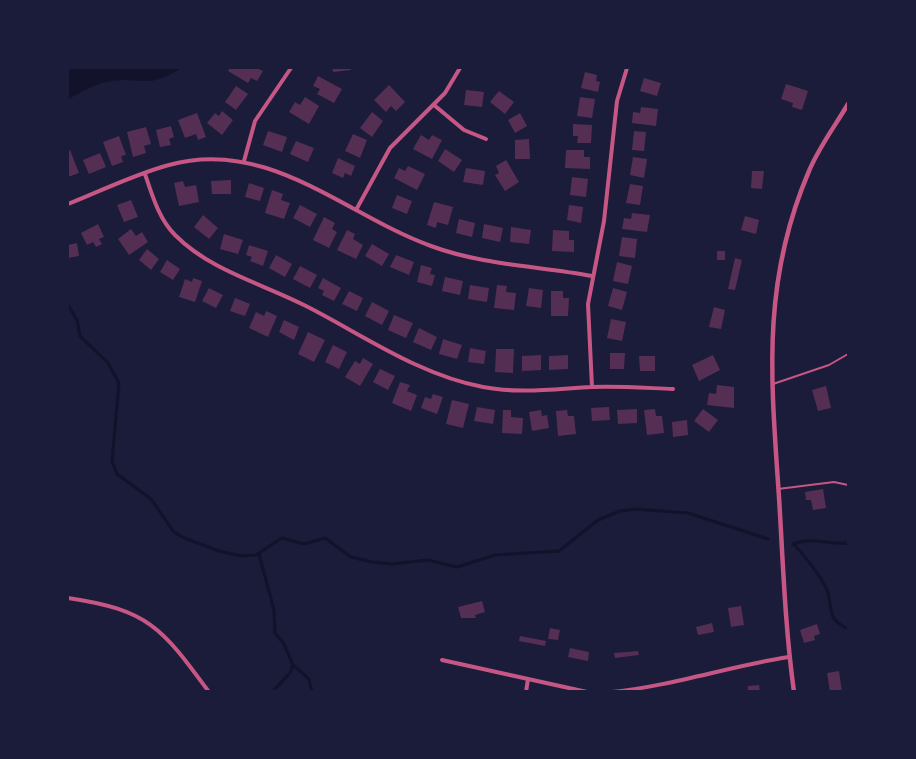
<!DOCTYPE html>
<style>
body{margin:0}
#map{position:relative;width:916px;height:759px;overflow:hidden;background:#1b1b3a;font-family:"Times New Roman",serif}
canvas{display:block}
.frame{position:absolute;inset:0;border:69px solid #1b1b3a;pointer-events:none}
</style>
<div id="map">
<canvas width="916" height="759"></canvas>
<div class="frame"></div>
</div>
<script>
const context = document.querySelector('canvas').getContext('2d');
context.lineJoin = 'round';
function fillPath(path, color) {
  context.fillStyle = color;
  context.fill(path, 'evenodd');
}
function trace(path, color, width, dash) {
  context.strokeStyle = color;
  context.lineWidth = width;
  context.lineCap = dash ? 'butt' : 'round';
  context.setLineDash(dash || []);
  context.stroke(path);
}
const water = new Path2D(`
 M68 68H181C148 91 139 75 107 82 94 84 80 93 68 99Z`);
const stream = new Path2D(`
 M68 305 77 320 80 336 108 363 119 383 112 461 117 474 151 499 174 532 182 537 219 551 241 556 256 555 282 538 304 544 325 538 351 557 372 562 392 564 428 560 457 567 495 555 559 551 598 520 620 511 635 509 688 513 768 539
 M848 543C829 545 812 536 793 544 803 553 822 578 827 590 834 610 825 618 848 629
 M259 554 274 610 275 633 284 644 293 665 309 679 312 692
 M272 692 290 673 293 665`);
const building = new Path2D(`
 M230 68H257L263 71 257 81 251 78 248 83 228 71Z
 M332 68H351V70L333 72Z
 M585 72 597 75 596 81 600 82 598 92 581 88Z
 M318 76 342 89 334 103 317 94 320 89 313 86Z
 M644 78 661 83 657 96 640 91Z
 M786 84 808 91 802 110 792 107 793 103 781 99Z
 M389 85 405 102 396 111 391 106 386 112 374 100Z
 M236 86 248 94 236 110 225 102Z
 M466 90 484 92 482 107 464 105Z
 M499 91 514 102 505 114 490 102Z
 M305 97 319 106 309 124 289 112 295 102 300 105Z
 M580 97 595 99 592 118 577 116Z
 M641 107 658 109 656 126 632 123 633 112 640 113Z
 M222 111 233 120 222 135 207 123 215 113 219 116Z
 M372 112 383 121 372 137 360 128Z
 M197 113 206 137 198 140 196 134 185 138 178 120Z
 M520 113 527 126 515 133 508 120Z
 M573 124 592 125 591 143H577L578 136H573Z
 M171 126 174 137 169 139 171 145 160 147 156 130Z
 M146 127 151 144 144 146 146 153 133 157 127 132Z
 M268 131 287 137 282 152 263 145Z
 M634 131 646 132 644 151 632 150Z
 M353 134 367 140 360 158 345 151Z
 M421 135 429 140 432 135 442 140 432 159 413 149Z
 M119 136 126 155 121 156 123 162 112 166 103 142Z
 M529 139 530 159H515V140Z
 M296 141 314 148 308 162 290 154Z
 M445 149 462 160 454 172 438 161Z
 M70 150 79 173 68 177V151Z
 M566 150H584V157H590V169L565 168Z
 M100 153 106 167 89 174 83 160Z
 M633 157 647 159 644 178 630 175Z
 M338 158 355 166 351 176 345 173 343 178 332 173Z
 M506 160 519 182 505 191 495 175 499 173 496 166Z
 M408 166 425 174 417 190 394 178 399 168 405 171Z
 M466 168 485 171 483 185 463 182Z
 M752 171H764L762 189 751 188Z
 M572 177 588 179 586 197 570 195Z
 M231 180V194H212L211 181Z
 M183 181 185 187 196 185 199 202 179 206 174 183Z
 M249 183 264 188 260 201 245 197Z
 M630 184 643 186 640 205 626 203Z
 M272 190 283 194 281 200 290 203 284 219 265 213Z
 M397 195 412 201 407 214 392 208Z
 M131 200 138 217 124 222 117 205Z
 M434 202 453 207 448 225 437 222 436 228 427 225Z
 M300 205 317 214 310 227 293 218Z
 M569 205 583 207 581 223 567 220Z
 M632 213 650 215 647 232 622 229 624 218 631 219Z
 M203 215 218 228 209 239 194 227Z
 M745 216 759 220 756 234 741 230Z
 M324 217 335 223 332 229 337 232 329 248 313 240Z
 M459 219 475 223 472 237 456 233Z
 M98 224 104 237 99 239 102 244 96 247 93 242 87 245 81 233Z
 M484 224 503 228 500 242 482 238Z
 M511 227 531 230 529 244 510 242Z
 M131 229 136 236 142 232 148 242 129 255 118 239Z
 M347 230 355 234 353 239 363 245 356 259 337 250Z
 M553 230 569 231V240H574V252L552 251Z
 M224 234 243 240 238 254 220 249Z
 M622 237 637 239 635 258 619 256Z
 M77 243 79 256 68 258V245Z
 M372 244 389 254 382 266 365 256Z
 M249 245 268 251 263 266 250 261 252 257 246 255Z
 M147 249 159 259 151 270 139 260Z
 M717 251H725V260H717Z
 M276 255 292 264 285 277 269 268Z
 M396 255 414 262 409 275 390 267Z
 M735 258 742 260 735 290 728 289Z
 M167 260 180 269 173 280 160 272Z
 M617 262 632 266 628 284 613 281Z
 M421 265 432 268 430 274 435 275 432 286 417 282Z
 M300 266 317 275 310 288 293 279Z
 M445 277 463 281 460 295 442 291Z
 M193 278 202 281 195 302 179 297 185 279 192 282Z
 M323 278 341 288 334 301 322 295 324 291 318 288Z
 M470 285 489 288 487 302 468 299Z
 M497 285 507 286 506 292 516 293 514 310 494 308Z
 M209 288 223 295 216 308 202 301Z
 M529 288 543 290 541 308 526 306Z
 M613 288 627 292 622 310 608 306Z
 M349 291 363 298 357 311 342 304Z
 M551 291H563V298H569L568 316H551Z
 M235 298 250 304 245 316 230 311Z
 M372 302 389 311 382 325 365 316Z
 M714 307 725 310 721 329 709 327Z
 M266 311 277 316 268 337 249 328 256 312 264 316Z
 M394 315 413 323 406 338 388 330Z
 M611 319 626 322 622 341 607 338Z
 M284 320 299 327 294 340 279 332Z
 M419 328 437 337 431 350 413 342Z
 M308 332 325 340 314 362 298 354Z
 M443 339 462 345 457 359 439 354Z
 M333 345 347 352 339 369 325 362Z
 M470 348 486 351 484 364 468 362Z
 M496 349H514L513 373 495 372Z
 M610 353H625L624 369H610Z
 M541 355V370L522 371V356Z
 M568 355V369L549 370V356Z
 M713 355 720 370 699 381 692 365Z
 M639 356H655V371H640Z
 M363 358 373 364 360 386 345 377 355 361 360 364Z
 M380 369 395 376 388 390 373 382Z
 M400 382 410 385 407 391 417 395 411 411 392 403Z
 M717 385 734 387V408L707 405 709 393 716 394Z
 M826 386 831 408 818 411 812 390Z
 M433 394 443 397 437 414 421 408 425 397 431 399Z
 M452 400 469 404 463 428 446 424Z
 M477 407 495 410 493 424 474 421Z
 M609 407 610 420 592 421 591 408Z
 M637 409V423L618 424 617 410Z
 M655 409 656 416H662L664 433 647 435 644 410Z
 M703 409 718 420 709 432 694 421Z
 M503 410H511V417L523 418 522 434 502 433Z
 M541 410 542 416 547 415 549 428 532 431 529 412Z
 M567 410 568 416H574L576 434 558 436 556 411Z
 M687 420 688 435 673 437 672 422Z
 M823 489 826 508 813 510 811 500H806L805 492Z
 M482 601 485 612 475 615 476 618H461L458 607Z
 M741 606 744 625 731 627 728 608Z
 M712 623 714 632 698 635 696 627Z
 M817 624 820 634 814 636 815 640 804 643 800 630Z
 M550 628 560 630 558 640 548 639Z
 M520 636 546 641 545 646 519 641Z
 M570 648 589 652 588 661 568 657Z
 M638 651 639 655 615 658 614 653Z
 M839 671 842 692H830L827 673Z
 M759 685 760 692H748V686Z`);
const service = new Path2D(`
 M773 384 829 365 848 354
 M778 489 834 482 848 485`);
const minor = new Path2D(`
 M434 105 464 130 486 139
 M244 161 255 121 291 68
 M145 174C152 195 159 219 175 235 211 271 261 283 306 306 363 335 419 375 483 387 520 394 554 389 592 387 619 386 646 388 673 389
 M68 204C101 191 135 174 169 165 268 137 345 215 431 246 482 265 539 266 592 276
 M356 210 390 148 445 93 460 68
 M592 387 588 304 604 221 617 101 627 68
 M68 598C149 610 162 628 209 692
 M442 660 587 692
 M526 692 528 679
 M612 692C672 686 730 666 789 657`);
const tertiary = new Path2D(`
 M794 692C785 627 783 562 779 497 771 379 761 283 809 171 819 147 835 126 848 104`);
fillPath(water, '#12122b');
trace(stream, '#12122b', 3);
fillPath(building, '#542f53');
trace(service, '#c65784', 2);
trace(minor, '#c65784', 4);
trace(tertiary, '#c65784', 4.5);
</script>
